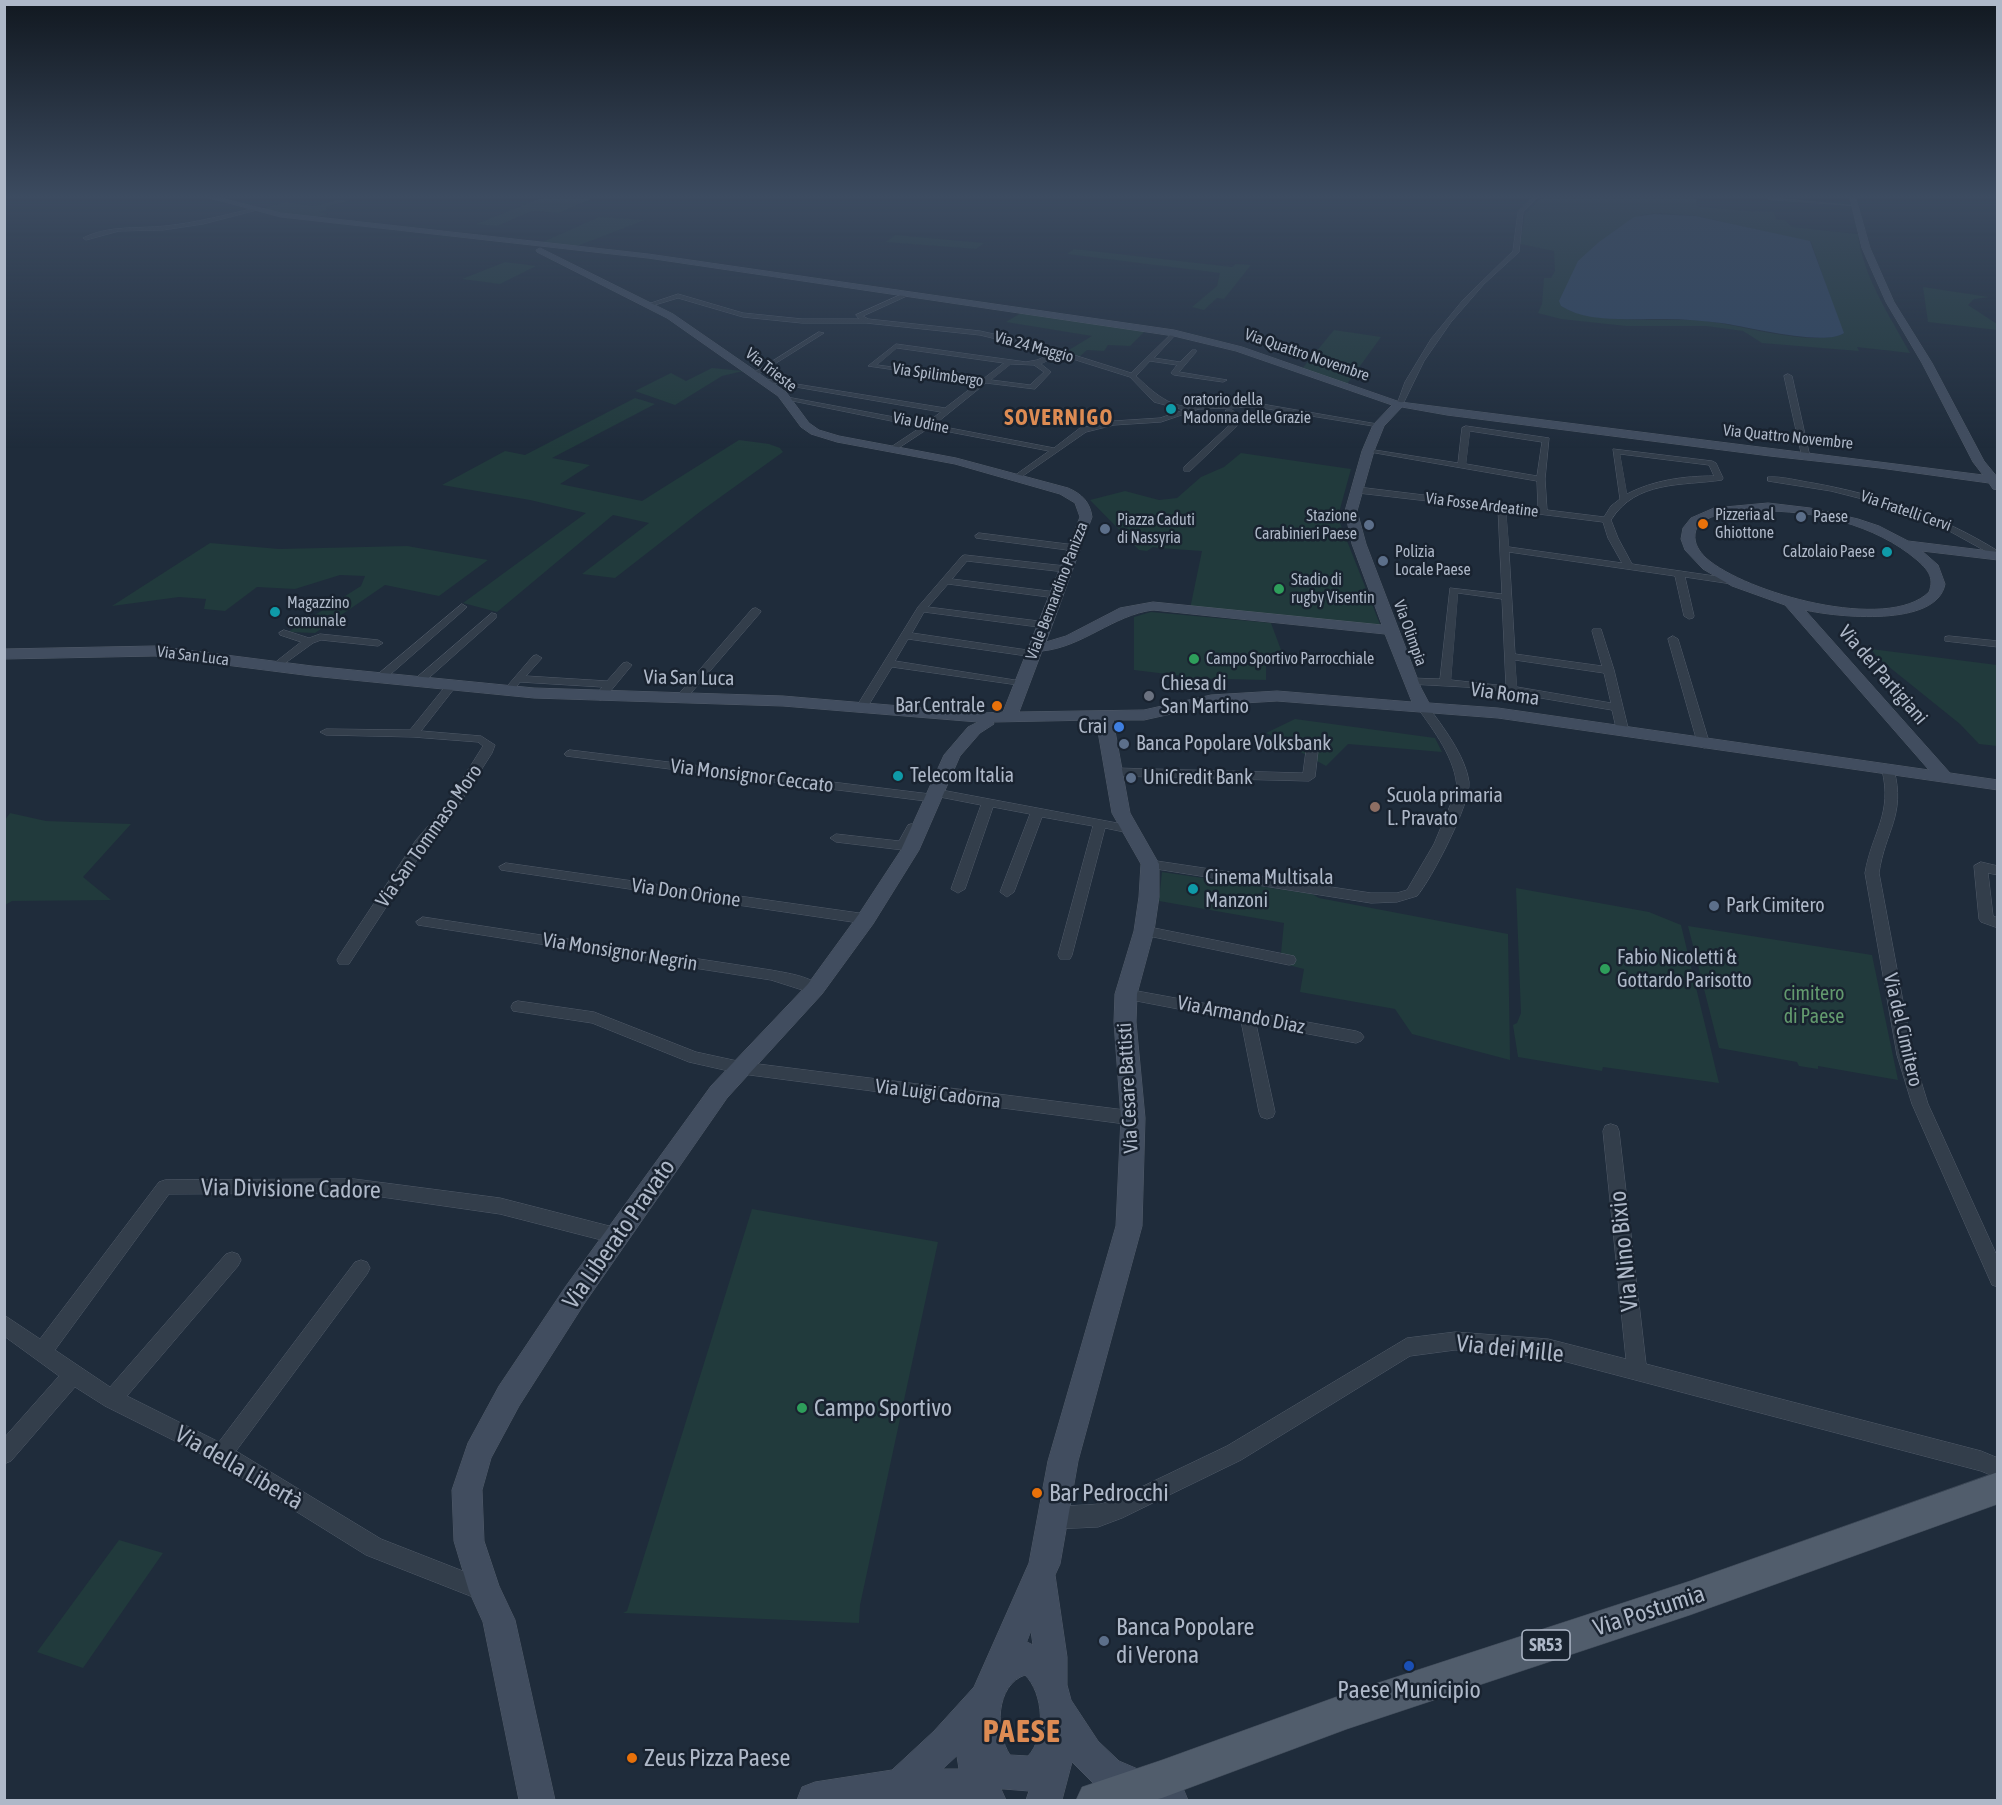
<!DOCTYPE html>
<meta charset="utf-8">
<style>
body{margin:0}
#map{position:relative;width:2002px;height:1805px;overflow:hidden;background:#1f2c3b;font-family:"Asap Condensed",sans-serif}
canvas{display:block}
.frame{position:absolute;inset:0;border:6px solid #aeb8c8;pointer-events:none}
</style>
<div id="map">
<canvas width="2002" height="1805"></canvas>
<div class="frame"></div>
</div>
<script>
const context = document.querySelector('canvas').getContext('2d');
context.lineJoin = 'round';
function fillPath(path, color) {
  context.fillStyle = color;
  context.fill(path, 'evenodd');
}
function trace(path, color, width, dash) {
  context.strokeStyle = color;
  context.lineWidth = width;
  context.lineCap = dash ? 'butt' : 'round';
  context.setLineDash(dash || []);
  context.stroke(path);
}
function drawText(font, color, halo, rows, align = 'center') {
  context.font = font + ' "Asap Condensed",sans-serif';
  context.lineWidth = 5;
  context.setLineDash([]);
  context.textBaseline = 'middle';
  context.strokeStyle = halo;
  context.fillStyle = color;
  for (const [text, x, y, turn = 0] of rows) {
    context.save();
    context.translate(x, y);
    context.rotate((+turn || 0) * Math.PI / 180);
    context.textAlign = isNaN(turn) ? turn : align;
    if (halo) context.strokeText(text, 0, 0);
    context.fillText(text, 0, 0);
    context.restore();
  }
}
const green = new Path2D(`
 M549 195H600L559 213 532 211 497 226 476 224Z
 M1544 195H1696L1697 206 1746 211 1774 212 1776 219 1785 220 1792 227 1858 234C1863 277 1890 316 1910 353L1857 347 1859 351 1762 343 1743 331 1706 326H1626L1561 319 1538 313 1542 304 1544 278H1551L1555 271 1554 251 1520 244 1525 214ZM1660 213 1696 216 1811 242 1843 334C1812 347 1741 325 1706 321 1667 317 1594 326 1561 306L1562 298 1641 215Z
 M338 200 348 201 326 207V210L319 212 328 214 314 218 259 209 286 202 314 206Z
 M599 217 645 220 572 248 538 244Z
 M895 235 984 243 976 249 886 242Z
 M1074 249 1232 267 1236 264 1251 265 1224 299 1217 298 1204 310 1192 307 1217 286 1220 273 1067 254Z
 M505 262 536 266 500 284 462 279Z
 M1923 287 1989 297 1974 299 1968 305 1997 324V330L1928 322Z
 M1021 313 1145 331 1130 346 1108 345 1104 351 1087 350 1078 358 1064 353 1092 336 1006 322Z
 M1334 330 1381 337 1347 384 1301 370Z
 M712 368 743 371 722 376 675 405 635 391 671 373 686 381Z
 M635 398 655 404 552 458 590 465 560 484 642 501 739 440 769 444 780 448 783 452 701 511 615 578 582 574 649 523 613 515 497 612 463 603 586 513 530 500 442 485 505 451 525 455Z
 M1241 453 1351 469 1340 509V523L1381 627 1190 609 1202 551 1159 548 1153 547 1147 551 1139 550 1090 500 1125 491 1159 500 1177 498 1201 477 1224 467Z
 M210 543 279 549 407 546 488 560 439 596 385 585 315 633 288 632 361 586 365 576 340 575 295 589 257 587 225 611 204 609 206 599 179 597 112 606Z
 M1151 612 1271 623 1284 658H1266V680L1185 678 1183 676 1134 670V617Z
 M1871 649 1997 665V746L1979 744 1960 724 1878 658Z
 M1295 719 1435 738 1442 752 1348 744 1326 766 1266 733Z
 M10 813 46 821 131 824 83 877 111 900 12 901 5 905V820Z
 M1162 872 1312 894 1319 898 1508 934 1510 1060 1412 1034 1395 1009 1300 992 1304 969 1280 963 1284 923 1159 901Z
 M1516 888 1649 912 1681 925 1719 1083 1603 1067 1602 1071 1518 1057 1513 1025 1517 1023 1521 1013Z
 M1688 926 1872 955 1898 1080 1818 1066V1069L1799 1066 1797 1062 1719 1048Z
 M752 1209 938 1242 860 1605 859 1623 623 1613 627 1611Z
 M119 1540 163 1553 83 1668 37 1652Z`);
const water = new Path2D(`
 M1654 214 1696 216 1810 241 1844 333C1824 347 1746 326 1721 323 1703 321 1684 319 1665 319 1633 318 1589 324 1561 306L1559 301 1578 261 1599 242 1634 217Z`);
const street = new Path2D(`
 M1535 195H1540L1523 212 1519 252 1484 284 1451 322 1424 361 1404 402 1397 404 1405 382 1431 339 1463 300 1513 251 1518 212Z
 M1767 195 1774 198 1858 206 1774 200 1768 199Z
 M255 208 257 210 203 224 163 230 119 231 86 240 83 238C109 225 137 229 165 226 195 223 225 215 255 208Z
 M907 292 909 295 863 316 868 319 980 331 1039 344 1131 373 1174 331 1176 334 1154 358 1180 362 1192 350H1196V352L1179 372 1227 380 1223 382 1174 375 1171 373 1177 365 1150 361 1136 376C1152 391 1173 412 1198 405L1256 403 1383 425 1379 427 1256 407 1199 409 1161 422 1114 425 1086 432 1017 480H1014V476L1049 451 929 428 894 451 890 449 891 447 921 427 783 399 787 397 926 423 941 412 761 381 765 379 945 408 979 382 868 366 896 344 1026 362 1037 360 1054 353 980 335 866 323H802L743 317 678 298 648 307 645 305 678 294 743 313 802 319H859L856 315ZM897 348 1004 363 983 379 877 365ZM1060 355 1130 377 1154 402 1184 410 1160 418 1114 421 1080 428 1054 448 934 425 986 383 1035 389 1051 372 1041 364ZM1011 364 1034 365 1044 372 1030 385 991 380Z
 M819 332 824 333 757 375 752 374Z
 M1788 374 1792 376 1810 457 1806 459 1802 457 1784 376Z
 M1226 410H1232L1244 419 1190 471H1184V467L1235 420 1226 414Z
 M1466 426 1549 438 1545 479 1547 510 1604 517 1611 506 1620 499 1613 449 1712 461 1716 463 1723 478 1722 480C1682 486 1636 480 1611 520L1618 538 1632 564 1735 579 1737 581 1732 584 1685 577 1694 616 1693 618 1689 619 1684 616 1675 576 1509 552 1515 654 1602 666 1592 631 1593 629H1601L1614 670 1629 732 1627 734H1619L1617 732 1612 710 1517 694 1512 698 1508 697 1506 692 1483 688 1410 684 1405 681 1410 678 1440 679 1450 588 1502 594 1498 509 1358 493 1354 490 1358 487 1538 509 1537 481 1364 451 1368 449 1458 463 1462 428ZM1470 431 1542 442 1537 476 1466 464ZM1620 454 1709 465 1714 476C1684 476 1654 480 1627 494ZM1506 510 1603 522 1608 538 1622 563 1509 547ZM1458 593 1502 599 1506 686 1451 680ZM1515 660 1604 673 1611 703 1517 687Z
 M1768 477C1782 476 1799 481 1813 483 1879 495 1940 515 1998 551V558L1942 527 1886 505 1831 491 1768 481Z
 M979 533 1075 545 1080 548 1075 551 976 538 975 536Z
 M965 555 1065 566 1070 569 1065 572 967 561 952 579 1056 592 1061 595 1056 598 948 584 928 607 1046 622 1051 625 1046 628 924 612 912 633 1034 651 1039 654 1034 657 908 639 895 661 1021 681 1026 684 1025 686 892 667 865 711H857L855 709 918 607 962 556Z
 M462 604 467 607 465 609 384 680H376V676Z
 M756 608 761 611 760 613 685 700H677V696L752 609Z
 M492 613 496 614V618L422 684H414V680Z
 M284 630 309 638 320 634 378 640 383 643 378 646 321 640 313 643 277 669 272 666 273 664 301 642 280 635 279 633Z
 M1673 636 1678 639 1710 745 1708 747 1704 748 1698 745 1668 639Z
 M1949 636 1998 641V647L1945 641V637Z
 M537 655 542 658 526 676 607 681 623 663 627 662 632 665 604 699 600 700 595 697 602 687 520 682 512 693H504L503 691 533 656Z
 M452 682 457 685 421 731 481 736 495 745 492 753 453 814 426 846 349 964H339L337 960 339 956 416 840 444 808 483 746 478 742 413 737 326 735 320 732 326 729 410 730 448 683Z
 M1423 704 1427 705C1443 727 1465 755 1469 782 1471 803 1431 880 1417 896L1397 902 1371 903 1150 868 1143 864 1150 860 1371 893H1397L1407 890 1434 844 1457 789C1456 759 1434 731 1417 707Z
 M1312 748 1318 751 1315 777 1309 781 1115 776 1109 772 1115 768 1303 773 1306 751Z
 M570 750 930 794 932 790 936 789 1133 826 1135 829 1129 833 1105 828 1072 955 1070 959H1060L1058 955 1093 826 1042 817 1014 892 1007 897 1000 892 1030 814 993 807 965 889 958 893 951 889 981 805 940 797 938 801 934 802 566 756 564 754 566 752Z
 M1888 766 1894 770C1906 815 1885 831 1879 873L1913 1055 1928 1104 1998 1258V1287L1992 1285 1912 1104 1897 1055 1865 873C1872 832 1893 814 1882 770Z
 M912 824 918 828 908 849 903 850 836 842 830 838 836 834 899 841 908 825Z
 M1981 862 1998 866V875L1988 873 1993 916 1998 918V928L1981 922 1979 919 1974 866Z
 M506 863 866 914 873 919 866 924 501 870 499 867Z
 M423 917 771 970C786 973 813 976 822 989L820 993 815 994 771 980 418 925 416 922Z
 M1144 926 1294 956 1296 960 1294 964 1289 965 1139 934 1137 931Z
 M1126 989 1356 1031 1361 1033 1364 1037 1361 1041 1356 1043 1256 1024 1275 1112 1273 1117 1267 1119 1261 1117 1259 1112 1241 1021 1121 998 1119 994 1121 990Z
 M518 1001 594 1012 696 1052 742 1062 1133 1111 1139 1113 1141 1118 1139 1123 1133 1125 742 1074 689 1062 592 1023 513 1011 511 1007 513 1003Z
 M1611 1124 1617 1126 1619 1131 1646 1364 1981 1451 1998 1458V1478L1981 1471 1548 1357 1455 1350 1410 1356 1241 1460 1122 1518 1098 1527 1053 1529 1046 1525 1042 1518 1046 1511C1066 1502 1091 1508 1112 1501L1227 1446 1407 1338 1455 1332 1548 1339 1626 1359 1603 1131 1605 1126Z
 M354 1179 500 1198 617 1228 623 1230 626 1236 623 1242 617 1244 500 1214 354 1193 169 1194 55 1350 110 1387 226 1254 232 1252 238 1254 241 1260 238 1266 127 1396 219 1442 355 1262 361 1260 367 1262 370 1268 367 1274 236 1451 381 1539 491 1582 494 1590 491 1598 483 1601 366 1555 215 1461 105 1406 75 1387 11 1461 4 1464V1438L59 1376 4 1336V1315L40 1339 159 1182 165 1180Z`);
const secondary = new Path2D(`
 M198 195H209L281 213 648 254 1174 330 1242 347 1400 402 1983 475 1973 462 1922 363 1886 302 1862 248 1849 195H1855L1870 248 1894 302 1932 363 1984 461 1998 478V490L1993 489 1989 483 1880 468 1770 456 1447 415 1402 407 1384 426 1374 451 1357 511 1366 544 1421 688 1429 703 1498 708 1929 770 1785 605 1732 586 1703 569 1685 550 1681 539 1683 528 1691 518 1714 508 1768 503 1810 508 1858 519 1879 526 1908 541 1998 552V560L1922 551 1938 565 1945 584C1937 628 1836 617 1805 610L1950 773 1998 780V790L1498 718 1277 701 1211 705 1144 720H1113L1130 813 1159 864V897L1154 931 1137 994 1136 1022 1145 1118 1142 1226 1078 1461 1060 1564 1055 1575 1067 1657V1685L1071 1700 1098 1741 1119 1761 1147 1773 1150 1767 1162 1761 1174 1767 1188 1800H1152L1151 1796 1147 1800H1127L1095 1785 1072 1762 1062 1800H1026L1029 1791 1004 1789H1001L1006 1800H797L802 1787 815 1782 892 1770 934 1731 974 1687 1029 1563 1048 1461 1116 1226 1121 1118 1114 1022 1115 994 1134 931 1139 897 1141 864 1112 813 1096 720 993 722 994 724 980 733 960 756 919 850 873 924 822 994 727 1098 584 1304 519 1406 491 1458 482 1490 484 1541 499 1586 515 1620 555 1800H519L483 1622 469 1591 454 1541 452 1490 468 1443 499 1386 566 1286 711 1086 808 984 859 914 901 850 944 755 968 727 978 722 783 706 534 698 312 676 155 656 4 659V649L155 646 312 666 534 688 783 696 983 713 1003 712 1080 517 1075 503 1060 494 955 464 837 442 811 434 801 427 778 396 667 318 537 252 536 250 540 248 673 314 786 392 809 423 819 430 839 436 956 458 1068 488C1082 494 1090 502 1092 517L1046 642 1066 636 1120 608 1153 602 1382 625 1352 544 1345 511 1362 451 1373 425 1392 405 1236 351 1174 336 648 258 281 217ZM1759 511C1812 510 1875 524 1917 560 1927 569 1935 577 1929 592 1888 633 1745 593 1706 558 1699 551 1694 544 1695 534 1697 512 1742 511 1759 511ZM1153 610 1385 634 1412 702 1277 691 1211 695 1144 710 1019 712 1042 651C1083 647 1113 615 1153 610ZM1031 1631 1033 1645 1027 1642ZM1025 1675C1044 1693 1046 1737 1028 1756L1010 1755C995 1732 995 1685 1025 1675ZM957 1756 959 1769H943Z`);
const primary = new Path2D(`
 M1998 1472V1504L1690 1615 1347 1729 1162 1798 1154 1800H1076L1082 1787 1162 1760 1347 1693 1690 1581Z`);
const markers = [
 [1171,409,6,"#0f9aa8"],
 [1801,517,6,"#5c6f8a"],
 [1703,524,6,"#e8710a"],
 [1369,525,6,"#5c6f8a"],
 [1105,529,6,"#5c6f8a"],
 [1887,552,6,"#0f9aa8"],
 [1383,561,6,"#5c6f8a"],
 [1279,589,6,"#2e9e5b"],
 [275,612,6,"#0f9aa8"],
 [1194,659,6,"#2e9e5b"],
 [1149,696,6,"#6b7280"],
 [997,706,6,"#e8710a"],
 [1119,727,6,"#3f7fe0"],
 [1124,744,6,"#5c6f8a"],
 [898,776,6,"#0f9aa8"],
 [1131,778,6,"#5c6f8a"],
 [1375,807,6,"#8d6e63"],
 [1193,889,6,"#0f9aa8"],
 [1714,906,6,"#5c6f8a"],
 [1605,969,6,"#2e9e5b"],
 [802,1408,6,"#2e9e5b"],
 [1037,1493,6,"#e8710a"],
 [1104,1641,6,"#5c6f8a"],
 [1409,1666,6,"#1a4fb4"],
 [632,1758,6,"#e8710a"]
];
const farStreetnames = [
 ["Via 24 Maggio",1034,347,15],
 ["Via Quattro Novembre",1307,355,19],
 ["Via Trieste",771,370,38],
 ["Via Spilimbergo",938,375,8],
 ["Via Udine",921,423,11],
 ["Via Quattro Novembre",1788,437,6],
 ["Via Fosse Ardeatine",1482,505,7],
 ["Via Fratelli Cervi",1906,511,19],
 ["Viale Bernardino Panizza",1057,591,-69],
 ["Via Olimpia",1410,633,70],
 ["Via San Luca",193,656,7]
];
const farPoinames = [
 ["oratorio della",1183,400],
 ["Madonna delle Grazie",1183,418],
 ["Pizzeria al",1715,515],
 ["Ghiottone",1715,533],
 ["Stazione",1357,516,"right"],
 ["Carabinieri Paese",1357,534,"right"],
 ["Paese",1813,517],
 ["Piazza Caduti",1117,520],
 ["di Nassyria",1117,538],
 ["Polizia",1395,552],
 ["Locale Paese",1395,570],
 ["Calzolaio Paese",1875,552,"right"],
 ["Stadio di",1291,580],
 ["rugby Visentin",1291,598],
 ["Magazzino",287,603],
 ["comunale",287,621],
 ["Campo Sportivo Parrocchiale",1206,659]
];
const shields = [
 [1546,1645,48]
];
const shieldNames = [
 ["SR53",1546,1645]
];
const streetNames = [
 ["Via dei Partigiani",1883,675,49],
 ["Via San Luca",689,678,1],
 ["Via Roma",1505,694,8],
 ["Via Monsignor Ceccato",752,776,7],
 ["Via San Tommaso Moro",429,836,-55],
 ["Via Don Orione",686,893,8],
 ["Via Monsignor Negrin",620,952,9],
 ["Via Armando Diaz",1241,1015,11],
 ["Via del Cimitero",1903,1030,77],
 ["Via Cesare Battisti",1128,1088,-93],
 ["Via Luigi Cadorna",938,1094,7]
];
const poiNames = [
 ["Chiesa di",1161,684],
 ["San Martino",1161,707],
 ["Bar Centrale",985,706,"right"],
 ["Crai",1107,727,"right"],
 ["Banca Popolare Volksbank",1136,744],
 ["Telecom Italia",910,776],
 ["UniCredit Bank",1143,778],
 ["Scuola primaria",1387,796],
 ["L. Pravato",1387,819],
 ["Cinema Multisala",1205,878],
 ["Manzoni",1205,901],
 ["Park Cimitero",1726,906],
 ["Fabio Nicoletti &",1617,958],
 ["Gottardo Parisotto",1617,981]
];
const parkNames = [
 ["cimitero",1814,994],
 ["di Paese",1814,1017]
];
const farDistrictnames = [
 ["SOVERNIGO",1059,418]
];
const nearStreetnames = [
 ["Via Divisione Cadore",291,1189,1],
 ["Via Liberato Pravato",619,1234,-55],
 ["Via Nino Bixio",1624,1251,-96],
 ["Via dei Mille",1510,1349,6],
 ["Via della Libertà",239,1468,30],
 ["Via Postumia",1649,1611,-18]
];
const nearPoinames = [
 ["Campo Sportivo",814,1408],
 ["Bar Pedrocchi",1049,1493],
 ["Banca Popolare",1116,1627],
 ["di Verona",1116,1655],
 ["Paese Municipio",1409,1690,"center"],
 ["Zeus Pizza Paese",644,1758]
];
const nearDistrictnames = [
 ["PAESE",1022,1732]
];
fillPath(green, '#213a3c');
fillPath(water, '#2f4662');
trace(street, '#515b69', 1);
trace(secondary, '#515b69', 1);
trace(primary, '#3c4755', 1);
fillPath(street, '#333e4b');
fillPath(secondary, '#414d5f');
fillPath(primary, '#515d6c');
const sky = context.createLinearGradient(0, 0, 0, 448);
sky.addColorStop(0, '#111820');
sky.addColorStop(0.44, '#3c4b60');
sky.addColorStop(1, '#3c4b6000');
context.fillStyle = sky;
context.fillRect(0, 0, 2002, 448);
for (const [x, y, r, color] of markers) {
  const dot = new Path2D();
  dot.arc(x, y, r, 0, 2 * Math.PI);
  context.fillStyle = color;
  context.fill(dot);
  trace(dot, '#192330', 2);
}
drawText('16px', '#aeb8c8', '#192330', farStreetnames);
drawText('16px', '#aeb8c8', '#192330', farPoinames, 'left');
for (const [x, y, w] of shields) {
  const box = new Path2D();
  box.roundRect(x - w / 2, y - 15, w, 30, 4.5);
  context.fillStyle = '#192330';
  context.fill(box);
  trace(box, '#aeb8c8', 1.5);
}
drawText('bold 18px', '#aeb8c8', null, shieldNames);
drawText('20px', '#aeb8c8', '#192330', streetNames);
drawText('20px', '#aeb8c8', '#192330', poiNames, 'left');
drawText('20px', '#639a6e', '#192330', parkNames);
context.letterSpacing = '1.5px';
drawText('bold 22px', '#dd8b53', '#192330', farDistrictnames);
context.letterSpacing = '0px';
drawText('24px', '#aeb8c8', '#192330', nearStreetnames);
drawText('24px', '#aeb8c8', '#192330', nearPoinames, 'left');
context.letterSpacing = '1.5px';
drawText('bold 32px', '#dd8b53', '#192330', nearDistrictnames);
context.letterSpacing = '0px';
</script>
